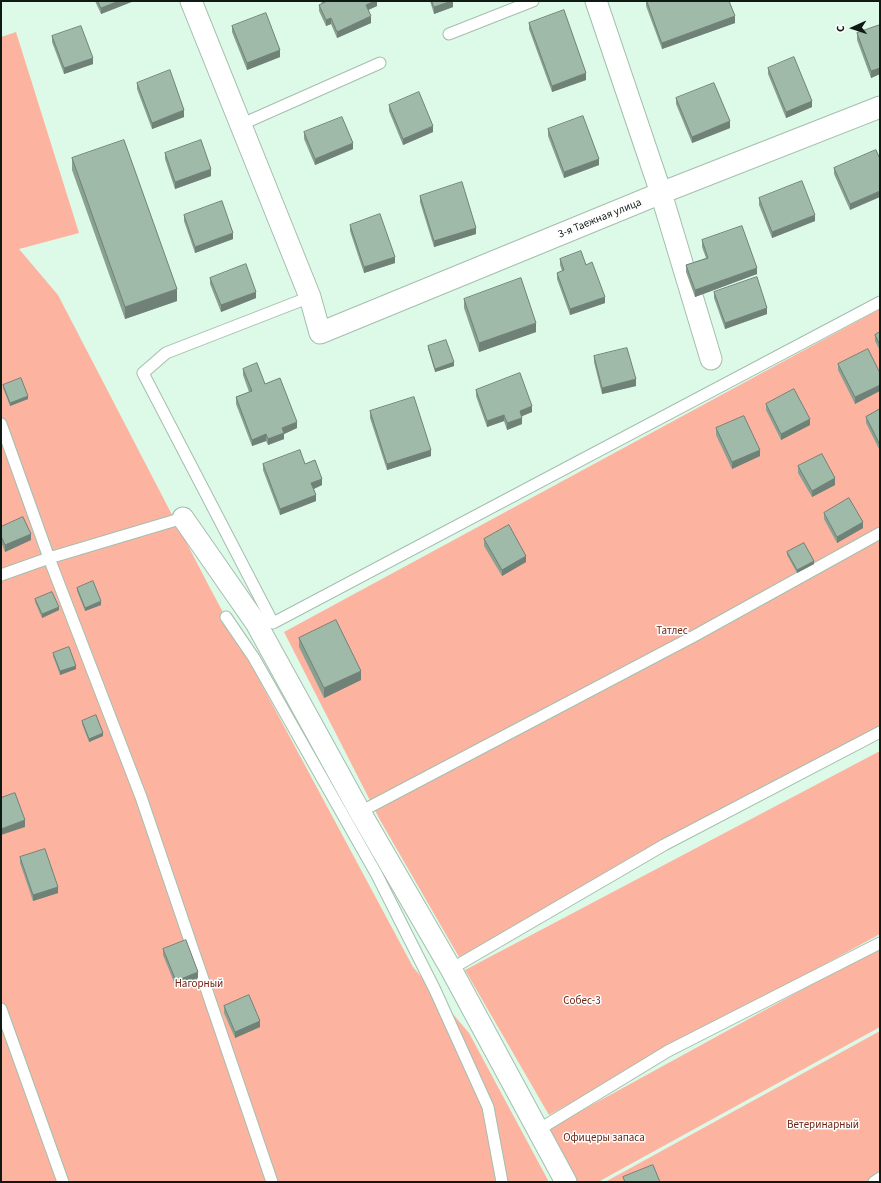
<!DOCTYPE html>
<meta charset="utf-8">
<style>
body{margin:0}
#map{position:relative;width:881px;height:1183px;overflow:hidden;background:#ddf9e7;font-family:"Source Sans 3",sans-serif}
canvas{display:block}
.frame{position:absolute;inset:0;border:2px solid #101a14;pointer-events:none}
.north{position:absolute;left:833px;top:8px;width:40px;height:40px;-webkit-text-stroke:3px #fefefe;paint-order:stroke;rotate:267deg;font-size:11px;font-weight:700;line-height:16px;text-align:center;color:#101a14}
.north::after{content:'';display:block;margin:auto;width:14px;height:18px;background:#101a14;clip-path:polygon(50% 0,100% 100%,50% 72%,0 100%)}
</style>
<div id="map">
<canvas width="881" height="1183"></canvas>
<div class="frame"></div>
<div class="north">С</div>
</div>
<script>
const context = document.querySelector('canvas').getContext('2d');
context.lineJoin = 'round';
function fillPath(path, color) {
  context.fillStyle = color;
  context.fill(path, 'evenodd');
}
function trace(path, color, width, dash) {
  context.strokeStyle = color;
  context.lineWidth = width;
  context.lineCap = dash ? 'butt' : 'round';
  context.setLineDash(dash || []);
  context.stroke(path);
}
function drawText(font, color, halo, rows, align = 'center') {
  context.font = font + ' "Source Sans 3",sans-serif';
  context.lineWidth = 3;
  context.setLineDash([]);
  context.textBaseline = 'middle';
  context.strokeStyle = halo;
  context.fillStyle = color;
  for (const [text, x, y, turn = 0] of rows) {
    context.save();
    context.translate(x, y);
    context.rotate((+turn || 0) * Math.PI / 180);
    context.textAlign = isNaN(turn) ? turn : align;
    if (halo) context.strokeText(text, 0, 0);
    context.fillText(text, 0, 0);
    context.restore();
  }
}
const green = new Path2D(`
 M16 32 79 233 19 249 58 295 210 588 413 967 469 1033 549 1182H1V37Z
 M880 309V729L459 957 380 820 284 632Z
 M880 751V934L549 1115 465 970Z
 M880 947V1027L598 1182H576L548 1129Z
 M880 1031V1182H605Z`);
const service = new Path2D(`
 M449 34 533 1
 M240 125 380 63
 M310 297 166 353 143 373 273 623 880 302
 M1 424 49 558 141 797 272 1182
 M1 575 49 558 183 518
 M226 617 254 658 377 875 435 990 488 1107 502 1182
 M360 812 696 635 880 533
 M451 969 664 845 880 732
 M1 1009 63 1182
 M538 1130 668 1051 880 943
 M874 1182 880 1178`);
const minor = new Path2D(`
 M191 1 310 297 320 333 661 193 880 107
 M596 1 661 193 711 359
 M183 518 256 623 360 812 451 969 566 1182`);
const wall = new Path2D(`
 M95 1H134L101 14Z
 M321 1H377V6L368 10 371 23 337 38 331 24 326 26 319 11V5L322 4Z
 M430 1H453V7L434 14Z
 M646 1H729L735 23 662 49 646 6Z
 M529 23 586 80 552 92 529 29Z
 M880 25V74L871 78 857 40V33Z
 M232 26 280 57 247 70 232 32Z
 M52 36 93 64 64 74 52 42Z
 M768 68 812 107 786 118 768 74Z
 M137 83 184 117 152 129 137 89Z
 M676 98 730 128 692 143 676 104Z
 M389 105 433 132 403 145 389 111Z
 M548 129 599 165 564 178 548 136Z
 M304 132 353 149 315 165 304 139Z
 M165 153 211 176 175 189 165 159Z
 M72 158 177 301 125 319 72 170Z
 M880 159 850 210 834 174V168Z
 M420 196 476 234 434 247 420 202Z
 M759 198 815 221 772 238 759 205Z
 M184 215 233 239 195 253 184 221Z
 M350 225 395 263 364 273 350 231Z
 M702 240 757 274 695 297 686 272V265L706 258 702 247Z
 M560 259 586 265 605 303 570 315 557 279V273L562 271 560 265Z
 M210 278 256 298 221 312 210 284Z
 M714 292 767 314 725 329 714 298Z
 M464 299 536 332 479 352 464 308Z
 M880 332V351L875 341V335Z
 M428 346 454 366 435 372 428 349Z
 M594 356 636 386 602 394 594 362Z
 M838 364 880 373 855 404 838 370Z
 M243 369 265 384 297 428 284 434V439L268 445 266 441 252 446 236 404V397L249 392 243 375Z
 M3 385 28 399 10 406 3 388Z
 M476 390 532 412 522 416V424L507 430 504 421 487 427 476 396Z
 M766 404 810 425 781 440 766 410Z
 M880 409V451L866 423V417Z
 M370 411 431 456 387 470 370 418Z
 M716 428 760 456 732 469 716 435Z
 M263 464H305L322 485 314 489 316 501 280 515 263 470Z
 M798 466 835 485 812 497 798 473Z
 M824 513 863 528 837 543 824 519Z
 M1 527 31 540 5 552 1 542Z
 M484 539 526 562 502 576 484 546Z
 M787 552 814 564 797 573 787 555Z
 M77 588 101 605 85 611 77 591Z
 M35 599 59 610 42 618 35 602Z
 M299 638 361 680 324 698 299 647Z
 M53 653 76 669 60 675 53 656Z
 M82 721 103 736 89 742 82 724Z
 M20 857 58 893 33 901 20 863Z
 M163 949 198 978 176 987 163 955Z
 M224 1006 260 1027 235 1038 224 1013Z`);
const shadedWall = new Path2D(`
 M119 1H134L101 14V8Z
 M375 1H377V6L366 11V5Z
 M452 1H453V7L434 14V7Z
 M371 16V23L337 38V32Z
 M735 16V23L662 49V43Z
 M331 18V24L326 26V20Z
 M280 50V57L247 70V63Z
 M93 58V64L64 74V68Z
 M880 68V74L871 78V71Z
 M586 73V80L552 92V86Z
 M812 101V107L786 118V112Z
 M184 110V117L152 129V123Z
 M730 121V128L692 143V137Z
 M433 126V132L403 145V139Z
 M353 143V149L315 165V159Z
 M599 159V165L564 178V172Z
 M211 169V176L175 189V182Z
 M880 191V197L850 210V204Z
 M815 215V221L772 238V232Z
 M476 228V234L434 247V241Z
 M233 233V239L195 253V247Z
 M395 257V263L364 273V267Z
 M757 268V274L695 297V290Z
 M177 289V301L125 319V307Z
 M256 292V298L221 312V305Z
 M605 297V303L570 315V309Z
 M767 308V314L725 329V323Z
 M536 323V332L479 352V343Z
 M454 362V366L435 372V369Z
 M636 379V386L602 394V388Z
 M880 385V391L855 404V397Z
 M28 396V399L10 406V403Z
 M532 406V412L520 417V411Z
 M504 415V421L487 427V421Z
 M522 418V424L507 430V423Z
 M810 419V425L781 440V434Z
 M297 422V428L284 434V439L268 445V439L282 428Z
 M266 434V441L252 446V440Z
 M431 450V456L387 470V464Z
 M760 450V456L732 469V462Z
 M835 478V485L812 497V491Z
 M322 479V485L311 490V483Z
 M316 495V501L280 515V509Z
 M863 522V528L837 543V537Z
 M31 534V540L5 552V545Z
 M526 556V562L502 576V570Z
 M814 561V564L797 573V570Z
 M101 601V605L85 611V608Z
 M59 607V610L42 618V614Z
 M76 666V669L60 675V671Z
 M361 671V680L324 698V688Z
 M103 733V736L89 742V739Z
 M25 820V827L1 835V829Z
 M58 887V893L33 901V895Z
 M198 972V978L176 987V981Z
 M260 1021V1027L235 1038V1032Z`);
const building = new Path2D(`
 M98 1H119L101 8Z
 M324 1H375L366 5 371 16 337 32 331 18 326 20 319 5 325 2Z
 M432 1H452L434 7Z
 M647 1H729L735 16 662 43Z
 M564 10 586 73 552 86 529 23Z
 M266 13 280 50 247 63 232 26Z
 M880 25V68L871 71 857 33Z
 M81 26 93 58 64 68 52 36Z
 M794 57 812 101 786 112 768 68Z
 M170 70 184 110 152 123 137 83Z
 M714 83 730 121 692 137 676 98Z
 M419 92 433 126 403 139 389 105Z
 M583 116 599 159 564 172 548 129Z
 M342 117 353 143 315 159 304 132Z
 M124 140 177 289 125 307 72 158Z
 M201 140 211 169 175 182 165 153Z
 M876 150 880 159V191L850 204 834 168Z
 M802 181 815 215 772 232 759 198Z
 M462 182 476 228 434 241 420 196Z
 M222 201 233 233 195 247 184 215Z
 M380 214 395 257 364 267 350 225Z
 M742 226 757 268 695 290 686 265 708 258 702 240Z
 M581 251 586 265 592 262 605 297 570 309 557 273 564 270 560 259Z
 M246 264 256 292 221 305 210 278Z
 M757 277 767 308 725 323 714 292Z
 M521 278 536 323 479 343 464 299Z
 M880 332V345L875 335Z
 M446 340 454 362 435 369 428 346Z
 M627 348 636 379 602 388 594 356Z
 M868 349 880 373V385L855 397 838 364Z
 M257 363 265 384 280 378 297 422 282 428 284 433 268 439 266 434 252 440 236 397 252 391 243 369Z
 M520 373 532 406 520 411 522 418 507 423 504 415 487 421 476 390Z
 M21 378 28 396 10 403 3 385Z
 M794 389 810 419 781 434 766 404Z
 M414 397 431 450 387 464 370 411Z
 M880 409V445L866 417Z
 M744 416 760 450 732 462 716 428Z
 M300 450 305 464 315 460 322 479 311 483 316 495 280 509 263 464Z
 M822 454 835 478 812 491 798 466Z
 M849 498 863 522 837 537 824 513Z
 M23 517 31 534 5 545 1 536V527Z
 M509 525 526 556 502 570 484 539Z
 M804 543 814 561 797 570 787 552Z
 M93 581 101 601 85 608 77 588Z
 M52 592 59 607 42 614 35 599Z
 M336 620 361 671 324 688 299 638Z
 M69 647 76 666 60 671 53 653Z
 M96 715 103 733 89 739 82 721Z
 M15 793 25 820 1 829V798Z
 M45 849 58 887 33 895 20 857Z
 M186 940 198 972 176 981 163 949Z
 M249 995 260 1021 235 1032 224 1006Z
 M653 1165 660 1182H625L623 1177Z`);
const streetNames = [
 ["3-я Таежная улица",600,219,-22]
];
const parkNames = [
 ["Татлес",672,632],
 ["Нагорный",199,985],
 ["Собес-3",582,1002],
 ["Ветеринарный",823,1126],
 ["Офицеры запаса",604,1139]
];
fillPath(green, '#fcb4a1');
trace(service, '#a4beae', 13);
trace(minor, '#a4beae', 23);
trace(service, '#fff', 11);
trace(minor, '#fff', 21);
fillPath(wall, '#8aa092');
fillPath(shadedWall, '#708277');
fillPath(building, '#a0baaa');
trace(building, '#708277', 1);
drawText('11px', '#101a14', '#fefefe', streetNames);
drawText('11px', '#6f2412', '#fefefe', parkNames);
</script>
